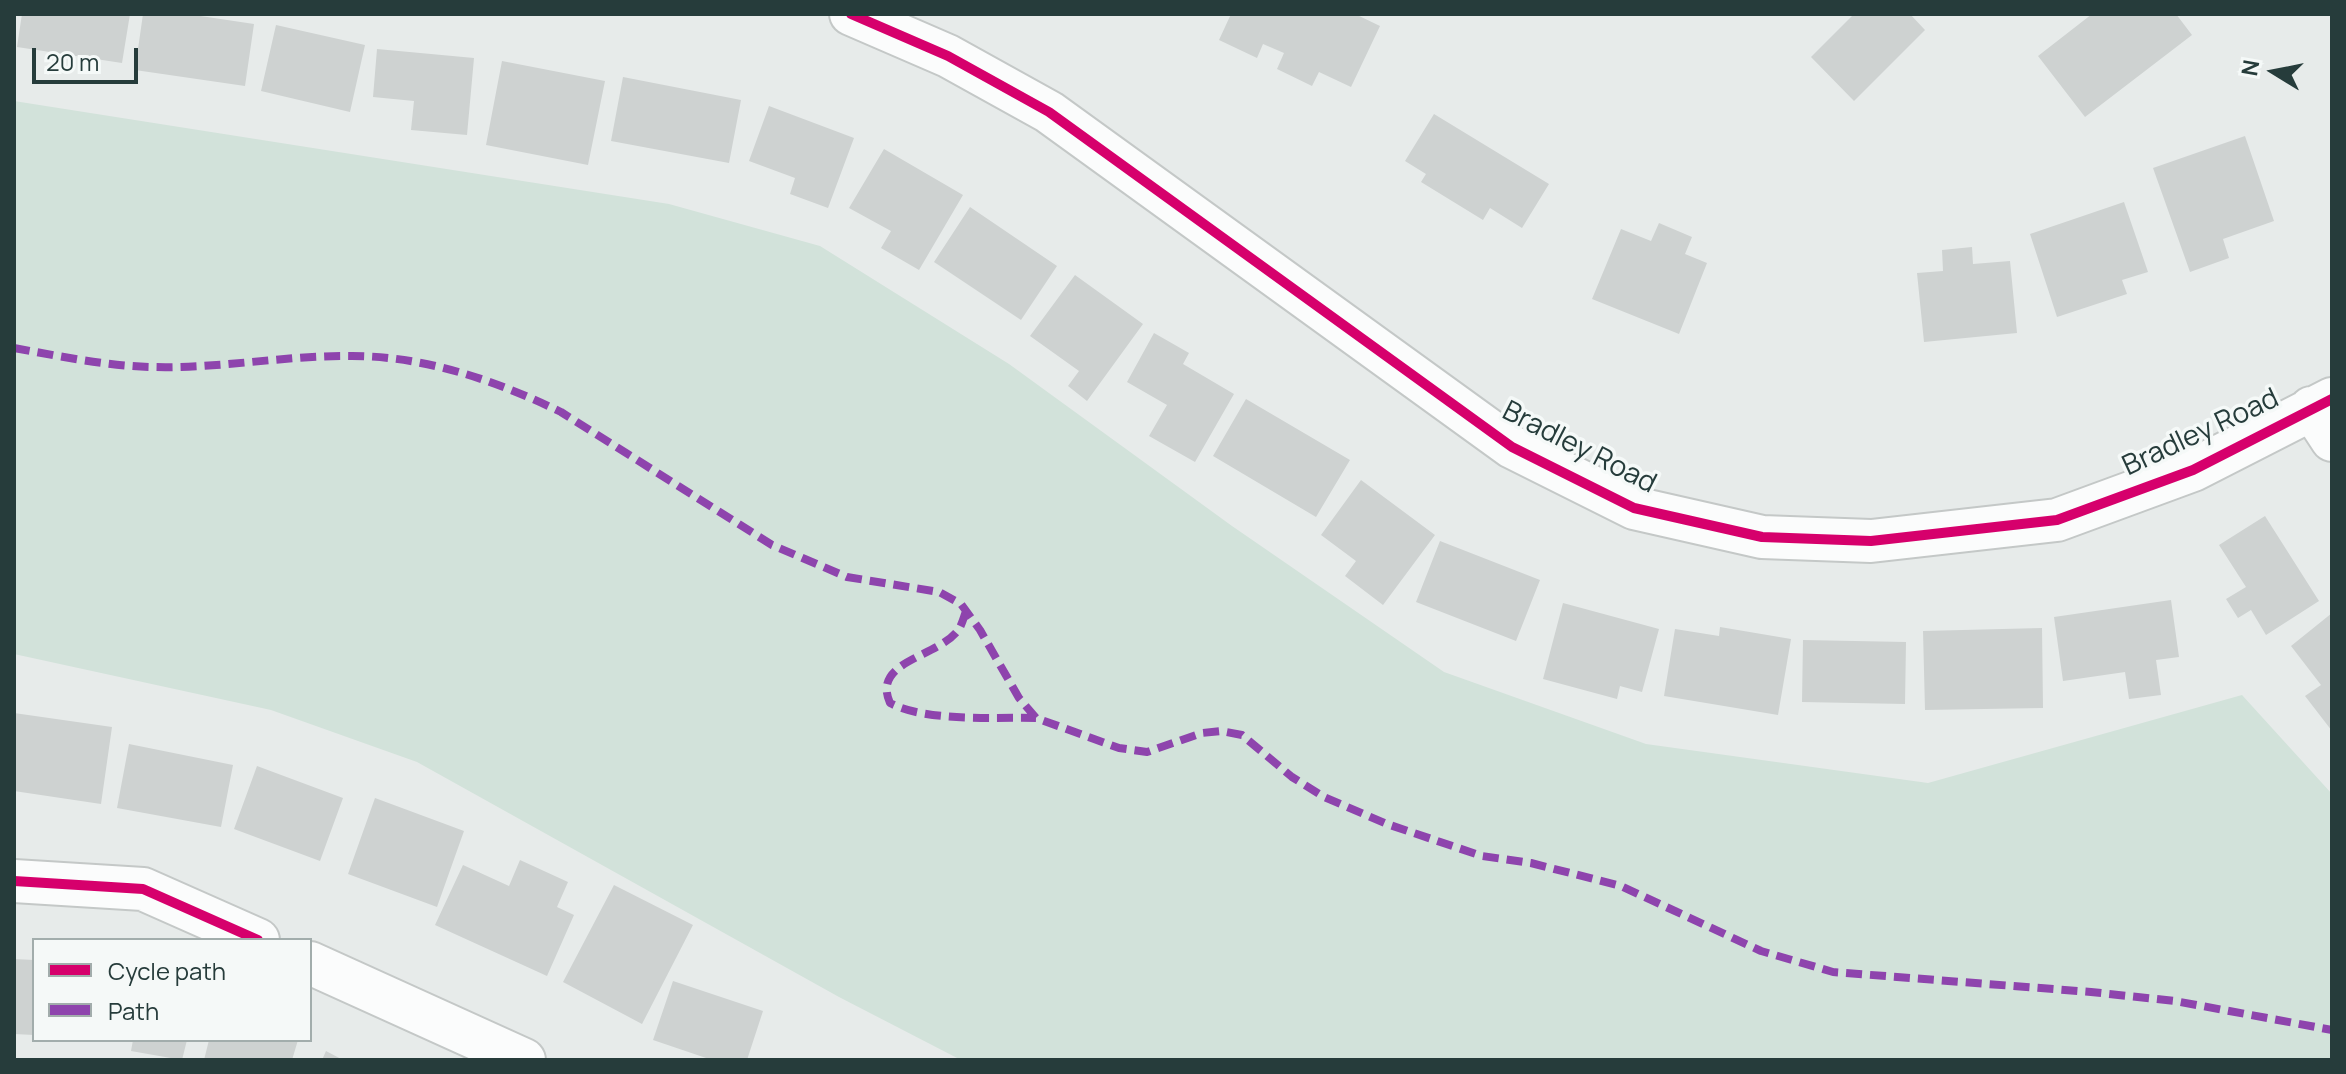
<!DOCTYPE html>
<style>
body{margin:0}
#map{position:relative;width:2346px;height:1074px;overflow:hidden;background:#e7ebea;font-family:Manrope,sans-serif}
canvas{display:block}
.frame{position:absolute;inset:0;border:16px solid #263c3b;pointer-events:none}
.legend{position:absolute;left:32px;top:938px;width:280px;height:104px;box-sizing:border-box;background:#f5f9f8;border:2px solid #a2adac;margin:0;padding:10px 14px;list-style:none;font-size:24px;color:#263c3b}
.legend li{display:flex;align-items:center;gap:16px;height:40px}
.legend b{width:40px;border:2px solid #a2adac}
.north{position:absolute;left:2234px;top:32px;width:80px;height:80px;-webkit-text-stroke:6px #f5f9f8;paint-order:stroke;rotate:280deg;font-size:22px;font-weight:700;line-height:32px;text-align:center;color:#263c3b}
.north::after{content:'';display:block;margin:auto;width:28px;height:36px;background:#263c3b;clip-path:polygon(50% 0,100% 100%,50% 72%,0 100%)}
.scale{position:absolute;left:32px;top:48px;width:106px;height:36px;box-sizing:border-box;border:4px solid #263c3b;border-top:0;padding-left:10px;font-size:24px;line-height:28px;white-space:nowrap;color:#263c3b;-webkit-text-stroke:6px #f5f9f8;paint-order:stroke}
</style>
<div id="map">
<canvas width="2346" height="1074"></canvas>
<div class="frame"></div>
<ul class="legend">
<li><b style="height:10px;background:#d6006c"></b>Cycle path</li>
<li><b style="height:10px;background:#8e44ad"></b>Path</li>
</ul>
<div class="north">N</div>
<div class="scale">20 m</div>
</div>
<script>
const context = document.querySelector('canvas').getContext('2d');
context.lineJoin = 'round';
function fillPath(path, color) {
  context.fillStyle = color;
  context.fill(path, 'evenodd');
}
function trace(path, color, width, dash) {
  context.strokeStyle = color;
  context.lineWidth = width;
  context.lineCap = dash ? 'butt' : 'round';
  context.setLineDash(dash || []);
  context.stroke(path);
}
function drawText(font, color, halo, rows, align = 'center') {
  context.font = font + ' Manrope,sans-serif';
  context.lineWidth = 7;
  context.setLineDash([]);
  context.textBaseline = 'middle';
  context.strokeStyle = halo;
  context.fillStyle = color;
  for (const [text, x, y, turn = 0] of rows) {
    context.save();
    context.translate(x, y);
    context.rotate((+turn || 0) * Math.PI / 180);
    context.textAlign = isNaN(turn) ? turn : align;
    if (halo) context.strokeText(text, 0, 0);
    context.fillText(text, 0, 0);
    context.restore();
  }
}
const green = new Path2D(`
 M14 101 669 204 820 246 1009 364 1232 526 1444 672 1646 744 1928 783 2242 695 2332 794V1060H961L839 997 417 762 271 710 14 654Z`);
const building = new Path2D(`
 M22 14H130L122 63 17 47Z
 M143 14H187L254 24 245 86 135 70Z
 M1231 14H1355L1380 26 1351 87 1319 72 1312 86 1277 69 1284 53 1263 44 1257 58 1219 40Z
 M1854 14H1910L1925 30 1854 101 1811 57Z
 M2092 14H2176L2192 35 2085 117 2038 56Z
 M276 25 365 45 350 112 261 91Z
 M377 49 474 58 467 135 411 130 414 101 373 97Z
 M502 61 605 81 588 165 486 145Z
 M623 77 741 100 729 163 611 141Z
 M769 106 854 138 828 208 790 194 795 178 749 161Z
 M1434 114 1549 184 1522 228 1490 208 1483 220 1421 182 1426 174 1405 161Z
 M2245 136 2274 221 2223 239 2229 258 2190 272 2153 168Z
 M884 149 963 195 919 270 881 248 891 231 849 208Z
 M2124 202 2148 272 2122 280 2127 294 2057 317 2030 234Z
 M970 207 1057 266 1021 320 934 262Z
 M1659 223 1692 237 1685 254 1707 263 1679 334 1592 299 1621 229 1651 241Z
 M1972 247 1973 264 2010 261 2017 333 1924 342 1917 273 1943 271 1942 250Z
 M1075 275 1143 324 1087 401 1068 386 1079 371 1030 336Z
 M1154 333 1189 353 1183 364 1234 394 1195 462 1149 436 1167 405 1127 382Z
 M1246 399 1350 460 1316 517 1213 456Z
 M1361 480 1435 535 1383 605 1345 576 1356 561 1321 535Z
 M2265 516 2319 601 2266 635 2251 610 2238 618 2226 599 2246 587 2219 545Z
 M1440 541 1540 580 1516 641 1416 602Z
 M2171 600 2179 657 2156 660 2161 695 2129 699 2125 672 2063 681 2054 617Z
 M1563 603 1659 629 1642 692 1620 686 1617 699 1543 679Z
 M2332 613V731L2305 696 2321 685 2291 646Z
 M1720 627 1791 639 1778 715 1664 696 1675 629 1719 636Z
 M2042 628 2043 708 1925 710 1923 631Z
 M1803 640 1906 642 1905 704 1802 702Z
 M14 713 112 727 101 804 14 791Z
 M129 744 233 765 221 827 117 808Z
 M257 766 343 798 320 861 234 829Z
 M375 798 464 831 437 907 348 874Z
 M520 860 568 882 557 907 574 915 547 976 435 925 463 865 509 886Z
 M614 885 693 925 642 1024 563 982Z
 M14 959 34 960V1035L14 1034Z
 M673 981 763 1011 747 1060H712L653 1040Z
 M133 1040H187L182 1060 131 1051Z
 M209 1040H298L292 1060H204Z
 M326 1051 343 1060H322Z`);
const minor = new Path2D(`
 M851 14 948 56 1049 112 1512 447 1634 508 1762 537 1871 541 2057 520 2193 470 2332 399
 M2311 408 2332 440
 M14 881 143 889 258 940
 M310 963 524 1060`);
const quiet = new Path2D(`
 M14 348C59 356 106 366 152 367 219 369 286 355 352 356 425 356 497 381 561 412L772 545 847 577 939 592 961 604 980 630 1019 698 1036 718 1119 748 1147 752 1202 733 1221 731 1242 735 1292 777 1324 797 1387 824 1482 856 1531 863 1621 886 1761 951 1833 972 2091 992 2175 1001 2332 1030
 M966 611C964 617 962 624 959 629 939 658 871 660 890 703 926 722 994 717 1036 718`);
const cycleway = new Path2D(`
 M851 14 948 56 1049 112 1512 447 1634 508 1762 537 1871 541 2057 520 2193 470 2332 399
 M14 881 143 889 258 940`);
const streetNames = [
 ["Bradley Road",2201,433,-25],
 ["Bradley Road",1579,448,27]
];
fillPath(green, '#d2e2da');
fillPath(building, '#ced2d1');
trace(minor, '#c4c8c7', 46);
trace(minor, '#fbfcfc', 42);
trace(quiet, '#8e44ad', 8, [16, 8]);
trace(cycleway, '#d6006c', 10);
drawText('28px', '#263c3b', '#f5f9f8', streetNames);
</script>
